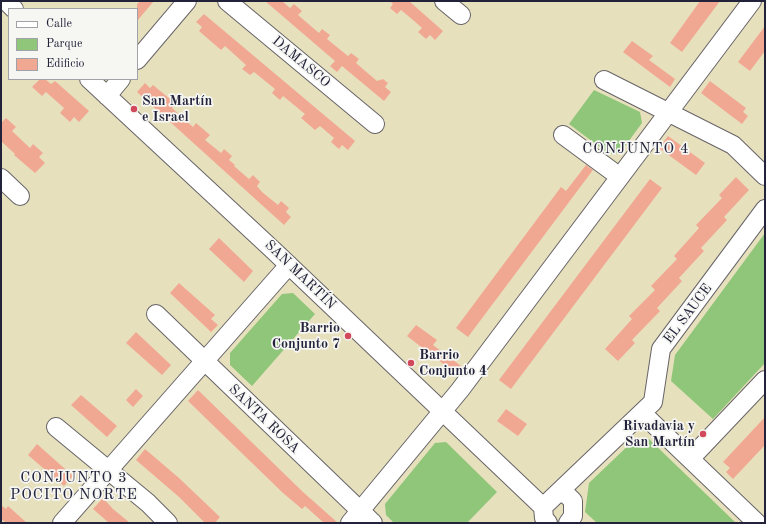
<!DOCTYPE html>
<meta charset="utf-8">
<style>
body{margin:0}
#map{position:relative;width:766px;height:524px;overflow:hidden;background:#e7e0bd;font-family:"Old Standard TT",serif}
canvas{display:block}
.frame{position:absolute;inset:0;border:2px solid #22223b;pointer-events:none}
.legend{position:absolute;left:8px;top:8px;width:130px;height:72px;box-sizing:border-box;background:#f6f6f2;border:1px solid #a1a1a9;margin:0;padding:5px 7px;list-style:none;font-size:12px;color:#22223b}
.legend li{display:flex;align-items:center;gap:8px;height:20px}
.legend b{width:20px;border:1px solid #a1a1a9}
</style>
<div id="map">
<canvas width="766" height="524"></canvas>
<div class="frame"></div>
<ul class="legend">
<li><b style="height:5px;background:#fff"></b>Calle</li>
<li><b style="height:11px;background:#8fc679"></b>Parque</li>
<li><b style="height:11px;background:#f1a893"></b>Edificio</li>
</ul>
</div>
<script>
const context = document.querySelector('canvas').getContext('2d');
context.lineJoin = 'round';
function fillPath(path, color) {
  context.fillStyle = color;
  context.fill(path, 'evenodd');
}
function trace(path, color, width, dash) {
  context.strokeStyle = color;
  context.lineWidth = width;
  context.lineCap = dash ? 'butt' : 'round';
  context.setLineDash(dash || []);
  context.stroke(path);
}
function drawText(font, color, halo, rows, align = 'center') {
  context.font = font + ' "Old Standard TT",serif';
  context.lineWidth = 3.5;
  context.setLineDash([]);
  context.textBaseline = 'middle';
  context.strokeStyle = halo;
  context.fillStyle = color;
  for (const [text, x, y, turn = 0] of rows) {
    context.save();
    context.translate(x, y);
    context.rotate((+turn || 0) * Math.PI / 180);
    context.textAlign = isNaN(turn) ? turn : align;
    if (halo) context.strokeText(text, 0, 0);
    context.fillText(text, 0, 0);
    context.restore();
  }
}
const green = new Path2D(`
 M594 90 640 112 642 123 620 153 609 154 569 124Z
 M765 233V363L713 419 671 381 675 355Z
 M293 293 315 314 252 386 230 365V353L282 294Z
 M635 439H649L736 523H597L585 512 589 483Z
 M446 442 497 492 467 523H394L386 515 385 504 435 443Z`);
const building = new Path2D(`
 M140 1H154L137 21V4Z
 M265 1H282L290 8 294 4 302 11 298 15 319 33 322 29 330 35 327 39 348 56 351 53 359 59 356 63 377 81 383 79 388 83 385 87 391 92 384 101 342 66 337 72 330 66 335 61Z
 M390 1H409L443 31 435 40 430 35 426 39 418 32 422 28 413 20 401 10 397 14 390 8 393 4Z
 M700 1H720L682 52 670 43Z
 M204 14 355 141 348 150 342 145 339 149 331 142 334 138 320 126 315 130 301 118 305 114 283 96 280 100 272 93 275 89 254 72 250 75 242 69 246 65 225 46 221 50 199 31 202 27 196 22Z
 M765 26V51L750 71 738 62Z
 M632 41 653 56 649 60 675 79 670 87 623 52Z
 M40 79H45L51 84 55 81 89 111 79 122 74 117 70 122 60 113 64 108 46 92 42 96 32 87Z
 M710 81 746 108 743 112 748 116 742 124 701 93Z
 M145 83 150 88 153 85 176 104 172 108 193 127 196 123 210 135 205 140 221 153 224 149 232 156 229 160 235 165 234 166 249 179 253 175 260 182 257 186 262 192 278 205 281 201 289 208 286 212 291 217 284 225 137 92Z
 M6 118 16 127 12 131 30 148 33 144 43 153 39 157 45 163 35 173 14 155 15 154 2 142 1 144V121L2 122Z
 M668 136 705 163 696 175 659 148Z
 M586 165 593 170 468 337 456 328 561 187 566 191Z
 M736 177 749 190 724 217 727 220 701 248 704 251 679 278 682 281 657 308 660 311 632 340 635 343 618 361 605 349 632 319 629 316 655 290 651 286 677 259 674 256 699 228 696 225 722 198 719 195Z
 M650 179 662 188 511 389 499 380Z
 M219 238 253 271 244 282 209 249Z
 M179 283 215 315 211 319 218 325 211 332 170 293Z
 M416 325 437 340 433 345 461 366 455 373 407 336Z
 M136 332 171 365 162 375 126 343Z
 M136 389 143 396 133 407 126 400Z
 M198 390 303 492 338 523H324L305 506 302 509 283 493 188 401Z
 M81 395 117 426 107 437 71 405Z
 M506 409 527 424 518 436 497 421Z
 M765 417V445L733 479 726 472 730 468 723 462Z
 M37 444 73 476 64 486 28 455Z
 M145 449 179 478 220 517 215 523H205L179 497 136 460Z
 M103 498 113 509 130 523H109L93 509Z
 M1 505 6 509 8 506 27 523H6L1 519Z`);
const minor = new Path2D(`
 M6 1 14 9
 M227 1 375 124
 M444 1 461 15
 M137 60 187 1
 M89 79 273 250 543 507
 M604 80 733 145 765 176
 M107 96 121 79
 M563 135 620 177
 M1 178 20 196
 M156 314 373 523
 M642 413 757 523
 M56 427 148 503 168 523
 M690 459 765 380
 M558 493 566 494 573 501V516L568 523
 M543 507 653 402 661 349 765 209
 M543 507 544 518 548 523
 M62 523 289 265
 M350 523 460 390 752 1`);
const markers = [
 [134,109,4,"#d1495b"],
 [348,336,4,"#d1495b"],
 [411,363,4,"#d1495b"],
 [703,434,4,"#d1495b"]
];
const streetNames = [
 ["DAMASCO",301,62,40],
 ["SAN MARTÍN",300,275,44],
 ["EL SAUCE",688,314,-53],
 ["SANTA ROSA",264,419,44]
];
const poiNames = [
 ["San Martín",142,101],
 ["e Israel",142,117],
 ["Barrio",340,328,"right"],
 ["Conjunto 7",340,344,"right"],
 ["Barrio",419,355],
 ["Conjunto 4",419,371],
 ["Rivadavia y",695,426,"right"],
 ["San Martín",695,442,"right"]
];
const neighbourhoodNames = [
 ["CONJUNTO 4",636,149],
 ["CONJUNTO 3",74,478],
 ["POCITO NORTE",74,495]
];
fillPath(green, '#8fc679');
fillPath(building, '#f1a893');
trace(minor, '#676468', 20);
trace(minor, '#fff', 18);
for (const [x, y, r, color] of markers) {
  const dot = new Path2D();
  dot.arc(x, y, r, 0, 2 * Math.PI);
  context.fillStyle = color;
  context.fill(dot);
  trace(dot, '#f6f6f2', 1.5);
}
drawText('14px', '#22223b', '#f6f6f2', streetNames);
drawText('bold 14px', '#22223b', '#f6f6f2', poiNames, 'left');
context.letterSpacing = '1px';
drawText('15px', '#22223b', '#f6f6f2', neighbourhoodNames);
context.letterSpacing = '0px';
</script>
